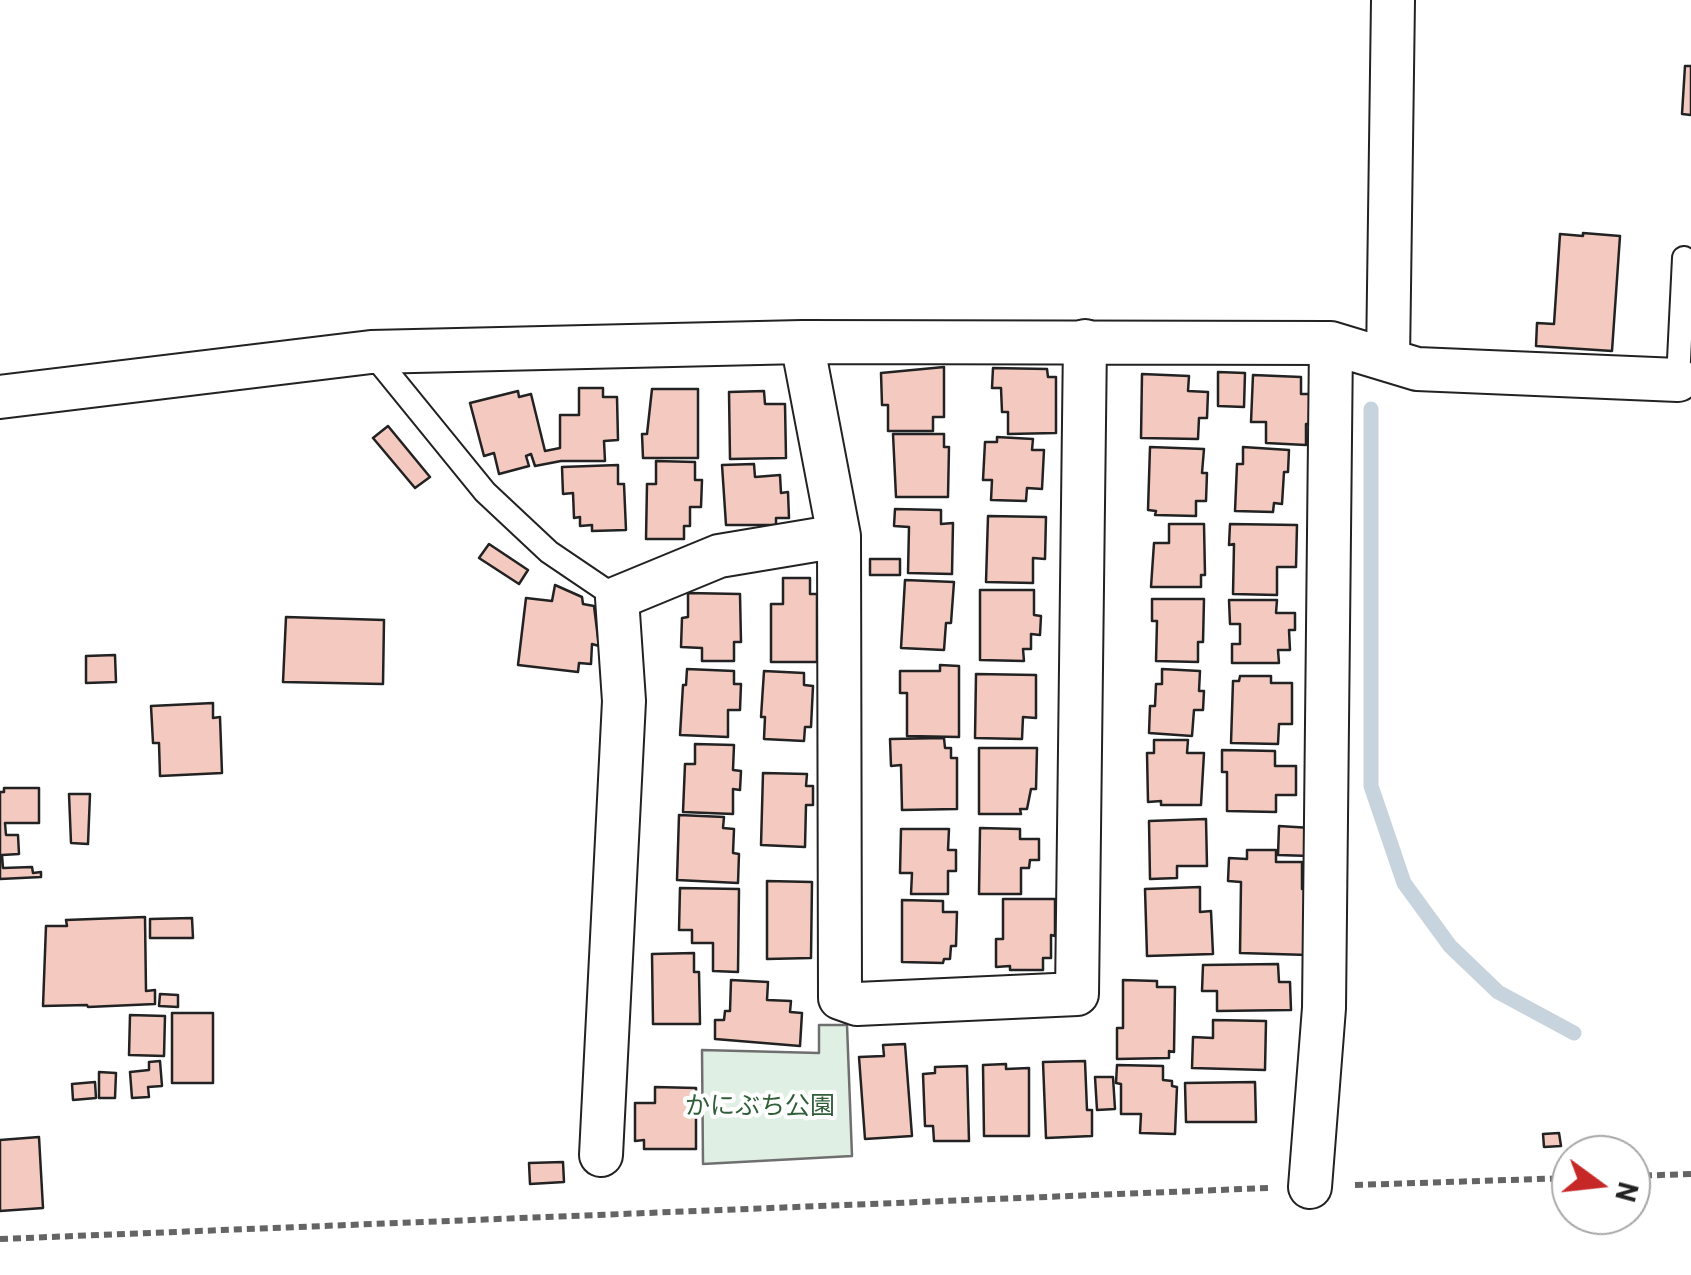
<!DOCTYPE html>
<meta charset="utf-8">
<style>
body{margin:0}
#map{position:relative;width:1691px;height:1275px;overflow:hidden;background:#fff;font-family:Barlow,sans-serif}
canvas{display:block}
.north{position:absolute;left:1551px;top:1135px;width:100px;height:100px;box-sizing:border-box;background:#fff;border:2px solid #a7a7a7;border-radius:50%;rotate:105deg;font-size:28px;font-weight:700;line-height:40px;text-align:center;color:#222}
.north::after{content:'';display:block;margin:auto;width:35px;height:45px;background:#c62828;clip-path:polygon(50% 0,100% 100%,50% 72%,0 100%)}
</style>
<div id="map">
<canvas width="1691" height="1275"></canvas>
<div class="north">N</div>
</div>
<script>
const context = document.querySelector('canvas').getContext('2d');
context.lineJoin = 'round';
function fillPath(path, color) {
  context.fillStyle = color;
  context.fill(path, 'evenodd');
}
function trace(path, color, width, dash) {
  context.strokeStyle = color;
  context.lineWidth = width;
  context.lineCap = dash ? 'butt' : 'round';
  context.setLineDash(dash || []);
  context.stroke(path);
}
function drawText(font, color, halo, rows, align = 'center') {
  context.font = font + ' Barlow,"Noto Sans JP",sans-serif';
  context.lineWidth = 8;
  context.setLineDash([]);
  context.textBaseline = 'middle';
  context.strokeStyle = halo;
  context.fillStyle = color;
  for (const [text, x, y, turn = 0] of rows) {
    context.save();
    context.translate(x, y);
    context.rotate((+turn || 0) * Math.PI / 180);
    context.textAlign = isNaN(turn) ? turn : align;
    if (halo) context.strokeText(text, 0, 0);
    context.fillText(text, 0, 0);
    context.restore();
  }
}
const green = new Path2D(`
 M819 1025H847L852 1156 703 1164 702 1050 819 1053Z`);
const stream = new Path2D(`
 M1371 409V786L1404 883 1450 946 1498 992 1574 1033`);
const building = new Path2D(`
 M1685 66H1691V115L1682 114Z
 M1583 233 1620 236 1612 351 1536 346 1537 323 1554 324 1560 234 1583 236Z
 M944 367V417H933V431H888V405H882L881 373Z
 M993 368 1047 369 1048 377H1056V433L1008 434V412H1002L1001 388H992Z
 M1218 372 1245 373 1244 407 1218 406Z
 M1142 374 1189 376 1188 391 1208 392 1207 418H1199L1198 439 1141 438Z
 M1253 375 1301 377V394H1313L1312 424H1306V445L1266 443V422H1251Z
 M579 388H603V397H617L618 440 604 441 605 461H561L535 466 531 454 526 456 529 466 499 474 494 453 484 456 470 403 518 391 519 397 531 394 545 451 560 448V415H579Z
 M652 389H698V458H643L642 434H647Z
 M764 391 765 404H785L786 458 730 459 729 392Z
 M388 426 430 477 415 488 373 438Z
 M893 434H944V447H949L948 497H896Z
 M997 437 1033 439 1032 450H1044L1042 489 1027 488 1026 501 991 500 992 480H983L985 442H997Z
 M1150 447 1204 449 1202 473H1207L1206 501H1196V516L1155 515 1156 511 1148 510Z
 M1243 447 1289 450 1288 472H1284L1282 504 1274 503 1273 512 1235 511 1237 464H1243Z
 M656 461 695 462V480H702L701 507H690V526H684V539H646L647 484H656Z
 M754 464 755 477 780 475 781 493 788 492 789 518H776V525H726L722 465Z
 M618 465V484H624L626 530 592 531V525L580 526V517L574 518 573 493 563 494 562 467Z
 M895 509 941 510V524L953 523 952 574 908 573 909 527 894 526Z
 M988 516 1046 517 1045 559 1033 558V583L986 582Z
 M1169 524H1204L1205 575H1201V587H1151L1154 543H1169Z
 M1230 524 1297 525 1296 567H1277V595L1233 594 1234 544 1229 545Z
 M489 544 528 570 519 584 479 558Z
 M870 559H900V575H870Z
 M783 578H810V594H817V662H771V604H783Z
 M905 580 954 582 951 623H946L944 650 901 648Z
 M555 585 582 597 583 604 594 606 599 646 592 644 591 664 579 663 578 672 518 665 526 598 552 601Z
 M980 590H1034V615L1041 616 1040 635 1031 634V649H1023L1024 661 980 660Z
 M688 593 740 594 741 642H734V661H702V648L681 647 682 618 688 617Z
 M1152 599H1204L1203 642H1198V662L1156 661 1157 621H1152Z
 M1229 600H1277L1276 613H1295V630H1289L1290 650H1278L1279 663H1232V644H1240V624H1230Z
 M286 617 384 620 383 684 283 682Z
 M115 655 116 682 86 683V656Z
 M940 665 959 666V737L907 736V693H900V671H940Z
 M687 669 734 671V684H741L740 710H728V737L680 735 683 685H686Z
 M1162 669 1200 671 1199 691H1204L1203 710H1194L1192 736 1149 733 1150 706H1155L1156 684H1162Z
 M764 671 804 673V685L813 686 811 727H805L804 741 764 739 765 717H761Z
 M976 674 1036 675V718L1023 717 1022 739 975 738Z
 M1240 676H1271V683H1292V724H1279L1278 744 1231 743 1233 681H1239Z
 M213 703V718L220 717 222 773 160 776 159 743H153L151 706Z
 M944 738 945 748H951V758H957V809L902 810 901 765 891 766 890 739Z
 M1154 740H1188L1187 753H1204L1201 805H1161V801L1148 802 1147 753H1154Z
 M695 744 734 745 733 770 741 771 740 790 733 789V814L683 812 685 764H695Z
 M979 748H1037L1036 789H1031L1027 809H1020L1021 814H979Z
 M1222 750 1275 751V766H1296V795H1276V812L1227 811V772H1222Z
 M763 773 807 774 806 786H813V805H806L805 847 761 845Z
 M4 788H39V823H5L6 835H18L19 854 2 855 3 868 32 867 33 873 41 872V877L0 879V792H4Z
 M69 794H90L88 844 71 843Z
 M679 815 724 817 723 828 734 829 733 853 739 854 738 883 677 880Z
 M1206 819 1207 866H1177V878L1150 879 1149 821Z
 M1279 826 1311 828 1310 856 1278 855Z
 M980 828 1020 829V839H1039V860H1030L1029 868H1021V894H979Z
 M901 829H949L948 850H956V871H948V894H911L912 873H900Z
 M1247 850H1276V862H1302V889H1310L1309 955 1240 953 1241 882 1228 881 1229 858 1247 859Z
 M767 881 812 882 811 958 767 959Z
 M1200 887V912L1211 911 1213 954 1147 956 1145 889Z
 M680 888 739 889 738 972 713 971V943H692V930H679Z
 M1003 899H1055V936L1051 935V958H1043V970H1010V966L996 967V939H1003Z
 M902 900 943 901V912H957L956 946H951L950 959H944L943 963 902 962Z
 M145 917 146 991 155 990V1004L88 1007 87 1005 43 1006 46 926H67L66 920Z
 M192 918 193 938H150V919Z
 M694 953V972H699L700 1024H653L652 954Z
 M1278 964 1279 982H1290L1291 1010 1217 1011V991H1202L1203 965Z
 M731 980 768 982 767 1000 791 1001 790 1012 802 1013 800 1046 715 1039V1020H724L725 1011H730Z
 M1123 980 1157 981V987H1175L1174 1052 1169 1051V1058L1117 1059V1028H1123Z
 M160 994 178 995V1007L159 1006Z
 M172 1013H213V1083H172Z
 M130 1015 165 1016 164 1056 129 1055Z
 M1213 1020 1266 1021 1265 1070 1192 1068 1193 1037 1213 1038Z
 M905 1044 912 1136 865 1139 859 1057 884 1056 883 1045Z
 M160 1061 162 1086 148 1087 149 1097 132 1098 130 1072 149 1070V1062Z
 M1085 1061 1087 1110H1092V1136L1046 1138 1043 1062Z
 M1006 1064V1069L1029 1068V1136H984L983 1065Z
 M1117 1065 1163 1066V1080L1172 1081V1086L1177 1087 1175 1134 1140 1133 1141 1114H1121V1084L1116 1083Z
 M967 1066 969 1141H934L933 1126H925L923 1074 935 1073V1067Z
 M99 1072 116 1073 115 1098H99Z
 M1095 1077H1113L1115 1109 1097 1110Z
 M95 1082 96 1098 73 1100 72 1084Z
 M1255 1082 1256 1122H1186L1185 1083Z
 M655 1087 696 1088V1149H644V1140L635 1141V1103H655Z
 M1559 1133 1561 1146 1544 1147 1543 1134Z
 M39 1137 43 1208 0 1211V1140Z
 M563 1162 564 1182 530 1184 529 1163Z`);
const path = new Path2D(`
 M1631 1176 1691 1174
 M1355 1185 1571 1178
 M0 1239 1268 1188`);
const lane = new Path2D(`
 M371 352 485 492 549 552 617 598
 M1678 380 1684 258`);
const street = new Path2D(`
 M802 342 839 536 840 998 857 1004 1077 994 1085 341
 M1388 360 1393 0
 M0 397 371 352 802 342 1331 343 1417 369 1678 380
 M601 1155 624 701 617 598 719 556 839 536
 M1310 1187 1324 1008 1331 343`);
const parkNames = [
 ["かにぶち公園",760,1106]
];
fillPath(green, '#e0efe3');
trace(green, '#6f6f6f', 2.5);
trace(stream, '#c7d3dd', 15);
fillPath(building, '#f3c9c0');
trace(building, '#222', 2.5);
trace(lane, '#222', 26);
trace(street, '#222', 46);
trace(path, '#646464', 6, [8, 5]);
trace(lane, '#fff', 22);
trace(street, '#fff', 42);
drawText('25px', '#2f5e38', '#fff', parkNames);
</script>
